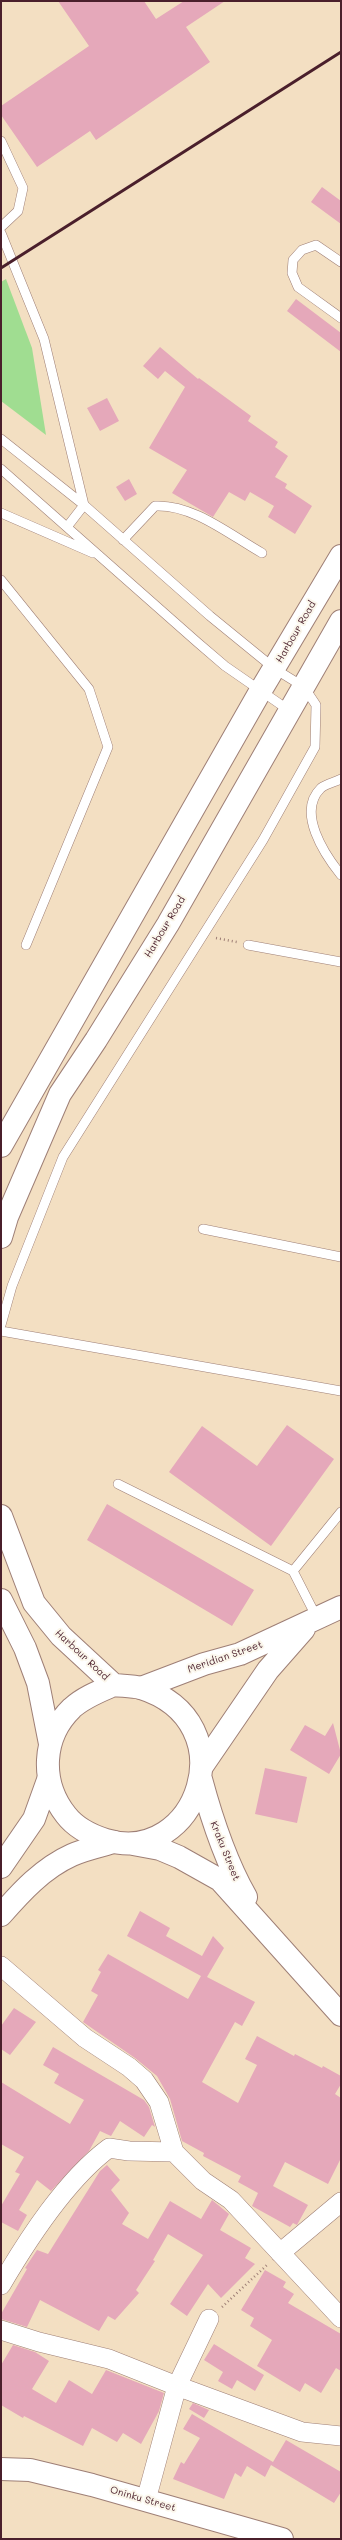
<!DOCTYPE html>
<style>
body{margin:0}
#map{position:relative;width:342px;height:2540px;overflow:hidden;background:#f3dfc2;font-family:Mali,sans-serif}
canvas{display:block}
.frame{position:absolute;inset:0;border:2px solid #4a1f2b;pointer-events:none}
</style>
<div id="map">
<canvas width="342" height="2540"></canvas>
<div class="frame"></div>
</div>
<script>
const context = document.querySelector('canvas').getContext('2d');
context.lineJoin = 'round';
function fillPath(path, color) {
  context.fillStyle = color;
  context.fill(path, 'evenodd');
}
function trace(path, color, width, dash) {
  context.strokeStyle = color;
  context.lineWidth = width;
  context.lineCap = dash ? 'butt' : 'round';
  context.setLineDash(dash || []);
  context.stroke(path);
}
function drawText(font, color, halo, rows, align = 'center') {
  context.font = font + ' Mali,sans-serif';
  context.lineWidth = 4;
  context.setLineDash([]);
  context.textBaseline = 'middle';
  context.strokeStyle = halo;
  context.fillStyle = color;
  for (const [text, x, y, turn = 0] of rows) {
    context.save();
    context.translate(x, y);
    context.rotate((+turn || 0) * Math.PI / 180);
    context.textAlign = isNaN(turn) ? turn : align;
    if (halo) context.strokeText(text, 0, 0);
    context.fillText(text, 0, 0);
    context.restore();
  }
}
const green = new Path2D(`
 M6 279 32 348 46 435 1 401V282Z`);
const building = new Path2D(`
 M58 1H144L156 19 184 1H225L186 27 210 62 96 140 90 131 37 167 1 115V106L89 46Z
 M322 187 341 201V224L311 202Z
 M296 299 341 333V352L287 311Z
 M160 347 198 379 199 378 251 416 248 421 278 442 275 447 288 456 275 477 287 484 285 488 312 506 295 534 268 517 274 506 250 492 245 501 229 492 213 517 172 493 187 470 149 448 185 387 165 371 158 379 143 366Z
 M107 398 119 421 100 431 87 408Z
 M129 479 137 494 125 501 116 487Z
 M287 1425 334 1459 271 1546 169 1472 202 1426 257 1466Z
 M107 1504 254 1590 232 1626 87 1540Z
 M333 1723 341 1754 329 1774 290 1750 305 1725 325 1736Z
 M265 1768 307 1777 297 1823 255 1814Z
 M140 1911 170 1928 166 1936 202 1956 213 1936 224 1948 207 1977 255 2002 242 2026 235 2022 202 2082 238 2103 257 2065 245 2059 257 2036 294 2056 295 2054 322 2068 323 2066 341 2076V2084L335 2094 341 2098V2158L328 2184 285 2162 273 2186 308 2205 297 2225 293 2223 290 2227 252 2206 258 2193 238 2182 241 2176 203 2156 204 2153 182 2141 170 2099 157 2076 135 2058 83 2022 98 1995 91 1991 101 1972 98 1970 108 1954 188 1999 201 1976 127 1936Z
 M14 2008 36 2022 10 2055 1 2049V2026Z
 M53 2047 144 2100 149 2107 155 2127 152 2125 144 2137 120 2121 111 2136 100 2131 89 2151 51 2191 37 2180 19 2210 27 2215 18 2231 1 2222V2206L20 2174 15 2172 24 2157 1 2144V2082L70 2124 84 2100 54 2083 59 2074 43 2065Z
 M107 2165 120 2180 111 2190 129 2213 122 2224 148 2239 170 2201 201 2219 212 2200 229 2214 220 2230 251 2248 245 2258 255 2264 221 2298 208 2284 187 2316 170 2304 203 2255 168 2234 153 2260 155 2261 136 2290 139 2293 115 2320 108 2316 99 2331 40 2300 27 2327 1 2319V2314L27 2269 25 2268 37 2250 48 2254 100 2171Z
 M265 2270 286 2282 283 2287 294 2294 288 2303 341 2334V2371L336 2368 321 2393 305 2383 300 2392 257 2366 272 2340 250 2326 254 2318 241 2310Z
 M214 2344 264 2375 255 2391 237 2380 232 2389 218 2381 223 2372 204 2360Z
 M13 2345 35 2352 49 2361 32 2389 56 2403 69 2380 92 2394 106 2370 164 2393 159 2411 141 2444 123 2433 117 2442 92 2428 83 2446 24 2416 23 2418 1 2405V2365Z
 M193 2403 209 2410 204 2418 189 2409Z
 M192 2414 273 2462 286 2440 341 2472V2492L334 2503 271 2465 265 2477 247 2466 241 2477 235 2473 224 2499 173 2479 181 2462 184 2464 200 2438 183 2429Z`);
const path = new Path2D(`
 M216 938 237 942
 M222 2307 268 2264`);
const service = new Path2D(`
 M1 141 23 188 18 211 1 227
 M1 233 44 339 84 505 67 527
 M341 262 316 245 302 250 293 260 292 273 298 287 341 318
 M1 439 84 505 210 616 275 669 304 687 316 705 315 747 263 840 63 1157 12 1286 1 1325
 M1 469 197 642 225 666 290 711
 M1 513 93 553
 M123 540 155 506C193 504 230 535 262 553
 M1 580 89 689 108 747 26 945
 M341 779C335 782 326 784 321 788 296 812 325 855 341 875
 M248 945 341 962
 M203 1229 341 1257
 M1 1331 341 1391
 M118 1484 293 1571 341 1512
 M293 1571 317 1618`);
const minor = new Path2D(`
 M1 1966 85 2038 129 2067 144 2080 159 2102 174 2152
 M280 2253 341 2202
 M1 2285C28 2239 66 2180 109 2148L129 2151 174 2152 203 2181 231 2200 341 2318
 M1 2330 39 2342 109 2359 177 2386 209 2319
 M146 2500 177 2386 302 2432 341 2436`);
const tertiary = new Path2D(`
 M1 2469 30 2470 92 2485 282 2539`);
const secondary = new Path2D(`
 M1 1146 261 690 341 556
 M1 1237 7 1217 60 1094 96 1040 168 924 341 621
 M1 1516 34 1603 61 1636 114 1685
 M1 1600 25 1648 38 1683 50 1744
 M114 1685C123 1686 133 1686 141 1688 248 1722 197 1867 106 1840 90 1835 76 1828 66 1815 40 1782 42 1737 72 1708 84 1697 100 1691 114 1685Z
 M201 1779C212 1820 225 1860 246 1897
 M133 1844 160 1849 179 1857 220 1880 341 2015`);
const primary = new Path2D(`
 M141 1688 204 1664 240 1654 341 1607
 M203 1765 268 1670 304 1629`);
const trunk = new Path2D(`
 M1 1867 34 1819 48 1780
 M1 1915C21 1892 43 1868 72 1855 85 1849 100 1846 114 1842`);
const rail = new Path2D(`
 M1 268 341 52`);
const streetNames = [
 ["Harbour Road",296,632,-60],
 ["Harbour Road",165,927,-59],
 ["Harbour Road",82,1655,43],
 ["Meridian Street",225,1657,-19],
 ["Kraku Street",225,1851,68],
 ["Oninku Street",143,2499,16]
];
fillPath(green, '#a0dd91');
fillPath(building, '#e5a8ba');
trace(service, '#9e7f76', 10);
trace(minor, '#9e7f76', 20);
trace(tertiary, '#9e7f76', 24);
trace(secondary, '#9e7f76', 24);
trace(primary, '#9e7f76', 24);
trace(trunk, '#9e7f76', 24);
trace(path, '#9e7f76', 2.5, [1, 3]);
trace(service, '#fff', 9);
trace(minor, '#fff', 19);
trace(tertiary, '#fff', 22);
trace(secondary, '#fff', 22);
trace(primary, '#fff', 22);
trace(trunk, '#fff', 22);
trace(rail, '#4a1f2b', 3);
drawText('10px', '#4a1f2b', '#fbf7ec', streetNames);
</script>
